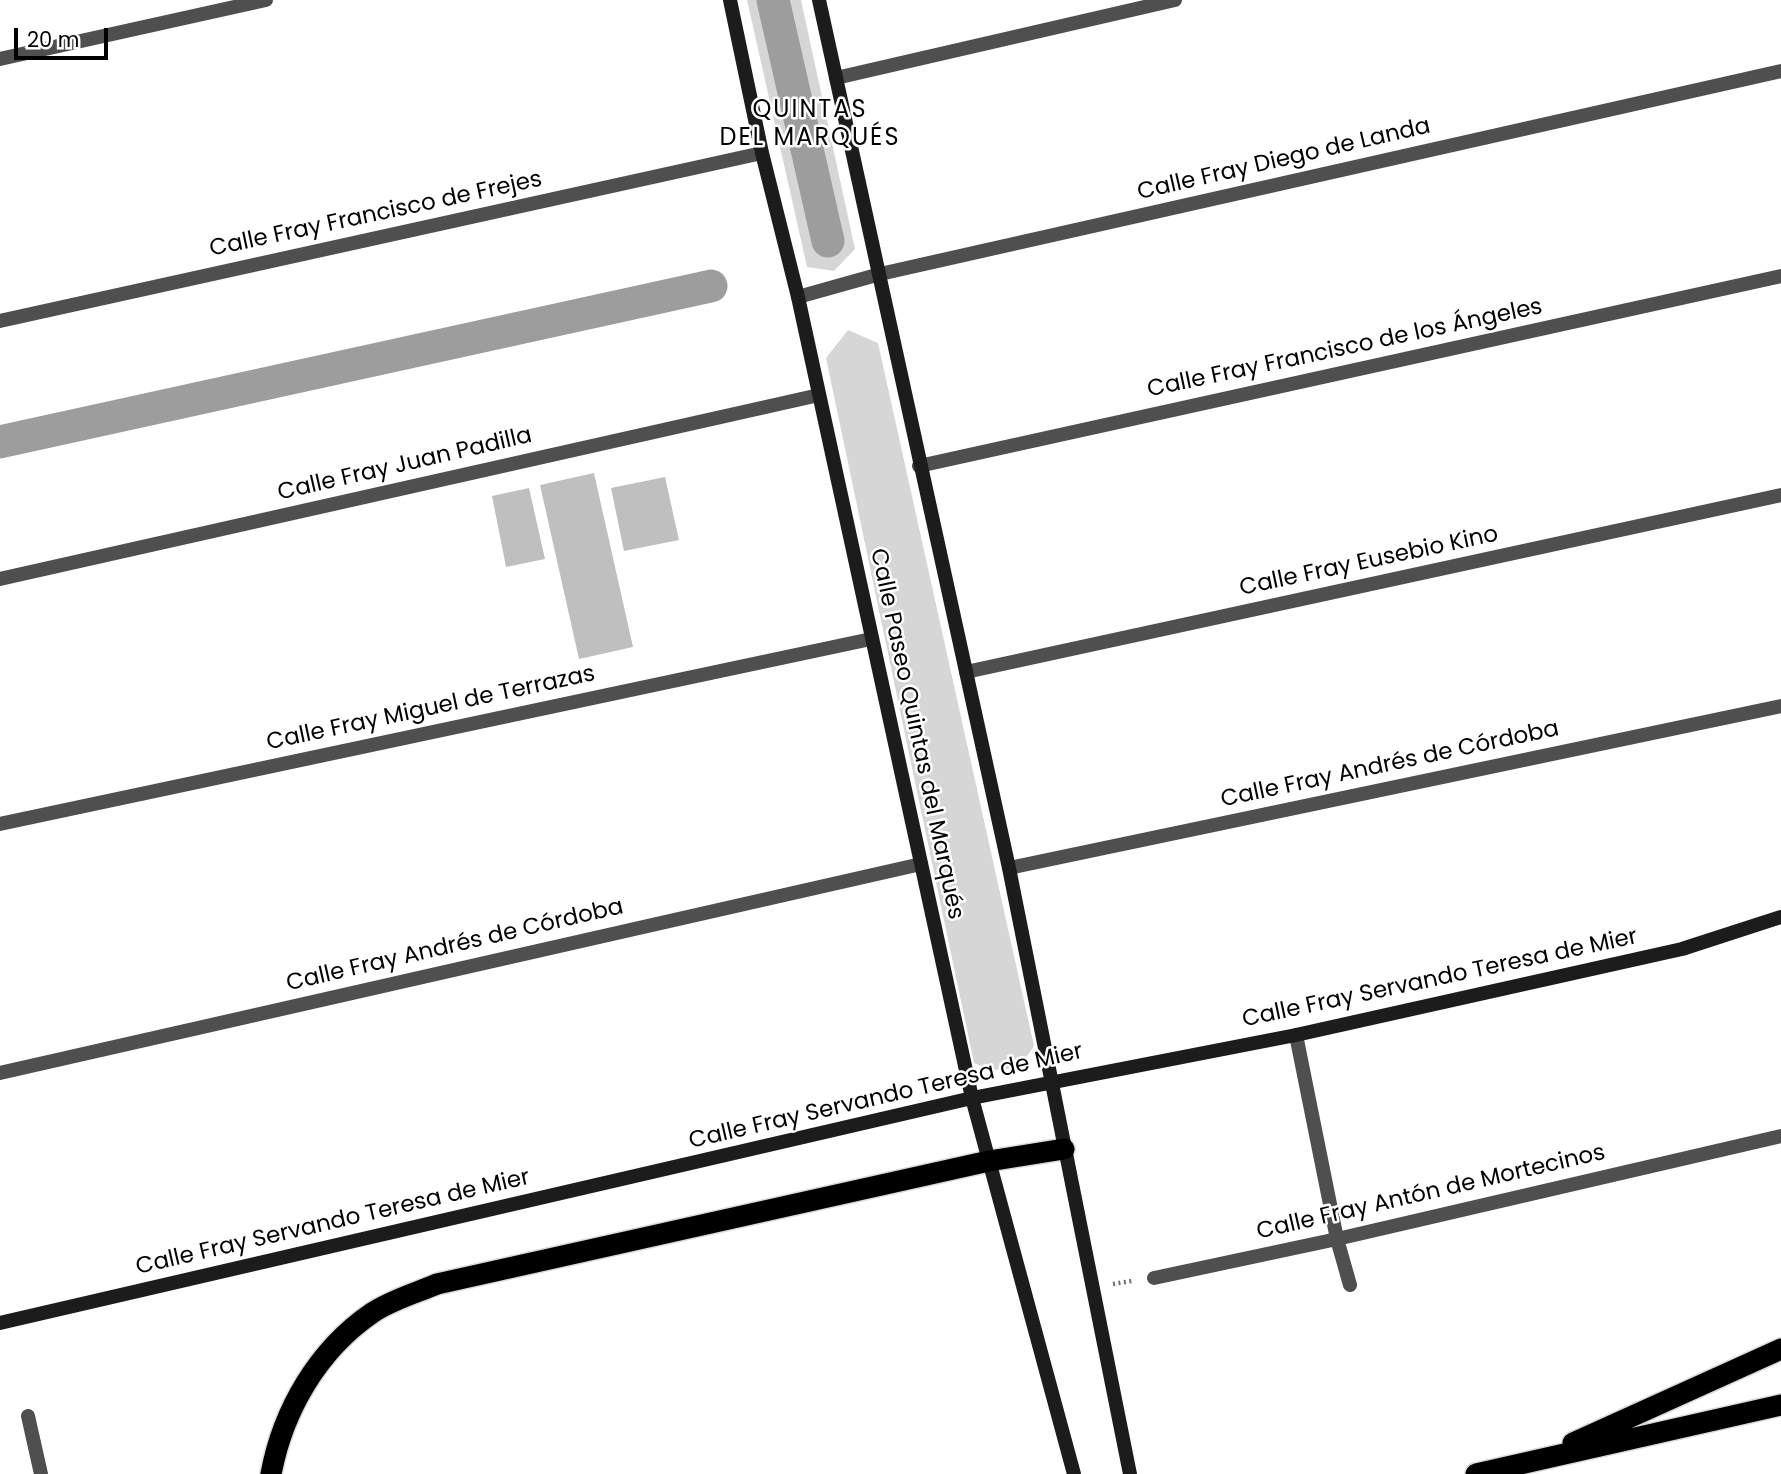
<!DOCTYPE html>
<meta charset="utf-8">
<style>
body{margin:0}
#map{position:relative;width:1781px;height:1474px;overflow:hidden;background:#fff;font-family:Poppins,sans-serif}
canvas{display:block}
.scale{position:absolute;left:14px;top:28px;width:94px;height:32px;box-sizing:border-box;border:4px solid #000;border-top:0;padding-left:9px;font-size:21px;line-height:24px;white-space:nowrap;color:#000;-webkit-text-stroke:5px #fff;paint-order:stroke}
</style>
<div id="map">
<canvas width="1781" height="1474"></canvas>
<div class="scale">20 m</div>
</div>
<script>
const ctx = document.querySelector('canvas').getContext('2d');
ctx.lineJoin = 'round';
function fillPath(path, color) {
  ctx.fillStyle = color;
  ctx.fill(path, 'evenodd');
}
function trace(path, color, width, dash) {
  ctx.strokeStyle = color;
  ctx.lineWidth = width;
  ctx.lineCap = dash ? 'butt' : 'round';
  ctx.setLineDash(dash || []);
  ctx.stroke(path);
}
function label(font, color, halo, rows, align = 'center') {
  ctx.font = font + ' Poppins,sans-serif';
  ctx.lineWidth = 5;
  ctx.setLineDash([]);
  ctx.textBaseline = 'middle';
  ctx.strokeStyle = halo;
  ctx.fillStyle = color;
  for (const [text, x, y, turn = 0] of rows) {
    ctx.save();
    ctx.translate(x, y);
    ctx.rotate((+turn || 0) * Math.PI / 180);
    ctx.textAlign = isNaN(turn) ? turn : align;
    if (halo) ctx.strokeText(text, 0, 0);
    ctx.fillText(text, 0, 0);
    ctx.restore();
  }
}
fillPath(new Path2D(`
 M747,0h54l54,249 -21,22 -27,-4z
 M848,330l30,13 156,703c-15,25 -34,30 -60,17l-148,-705z`), '#d6d6d6');
trace(new Path2D(`
 M773,0l55,241
 M0,442l711,-156`), '#9d9d9d', 33);
fillPath(new Path2D(`
 M594,473l39,174 -54,12 -39,-174z
 M665,477l14,63 -55,11 -13,-63z
 M529,488l16,71 -39,8 -14,-71z`), '#bfbfbf');
const highway = new Path2D(`
 M1573,1443l208,-94
 M271,1474c12,-64 47,-124 101,-161 19,-13 44,-20 65,-29l552,-123 75,-12
 M1476,1474l305,-69`);
trace(highway, '#dbdbdb', 24);
trace(new Path2D(`
 M1113,1284l19,-3`), '#717171', 4.5, [2, 3.5]);
trace(new Path2D(`
 M28,1416l13,58`), '#4f4f4f', 14);
trace(new Path2D(`
 M0,59l266,-59
 M836,78l339,-78
 M798,297l82,-23 901,-203
 M0,321l762,-168
 M919,466l862,-190
 M0,579l819,-184
 M966,672l815,-177
 M0,824l871,-185
 M1009,868l772,-162
 M1296,1035l41,204 13,46
 M0,1073l921,-209
 M1154,1278l183,-39 444,-103`), '#4f4f4f', 14);
trace(new Path2D(`
 M730,0l32,153 36,144 174,801 102,376
 M819,0l190,868 121,606
 M0,1323l972,-225 324,-63 386,-86 99,-32`), '#1c1c1c', 14);
trace(highway, '#000', 21);
label('23px', '#000', '#fff', [
 ["Calle Fray Diego de Landa",1284,160,-13],
 ["Calle Fray Francisco de Frejes",376,215,-12],
 ["Calle Fray Francisco de los Ángeles",1345,349,-12],
 ["Calle Fray Juan Padilla",405,465,-13],
 ["Calle Fray Eusebio Kino",1369,562,-12],
 ["Calle Fray Miguel de Terrazas",431,709,-12],
 ["Calle Paseo Quintas del Marqués",916,734,78],
 ["Calle Fray Andrés de Córdoba",1390,765,-12],
 ["Calle Fray Andrés de Córdoba",455,946,-13],
 ["Calle Fray Servando Teresa de Mier",1440,979,-12],
 ["Calle Fray Servando Teresa de Mier",886,1097,-13],
 ["Calle Fray Antón de Mortecinos",1431,1193,-13],
 ["Calle Fray Servando Teresa de Mier",333,1223,-13]
]);
ctx.letterSpacing = '2px';
label('24px', '#000', '#fff', [
 ["QUINTAS",810,111],
 ["DEL MARQUÉS",810,139]
]);
ctx.letterSpacing = '0px';
</script>
